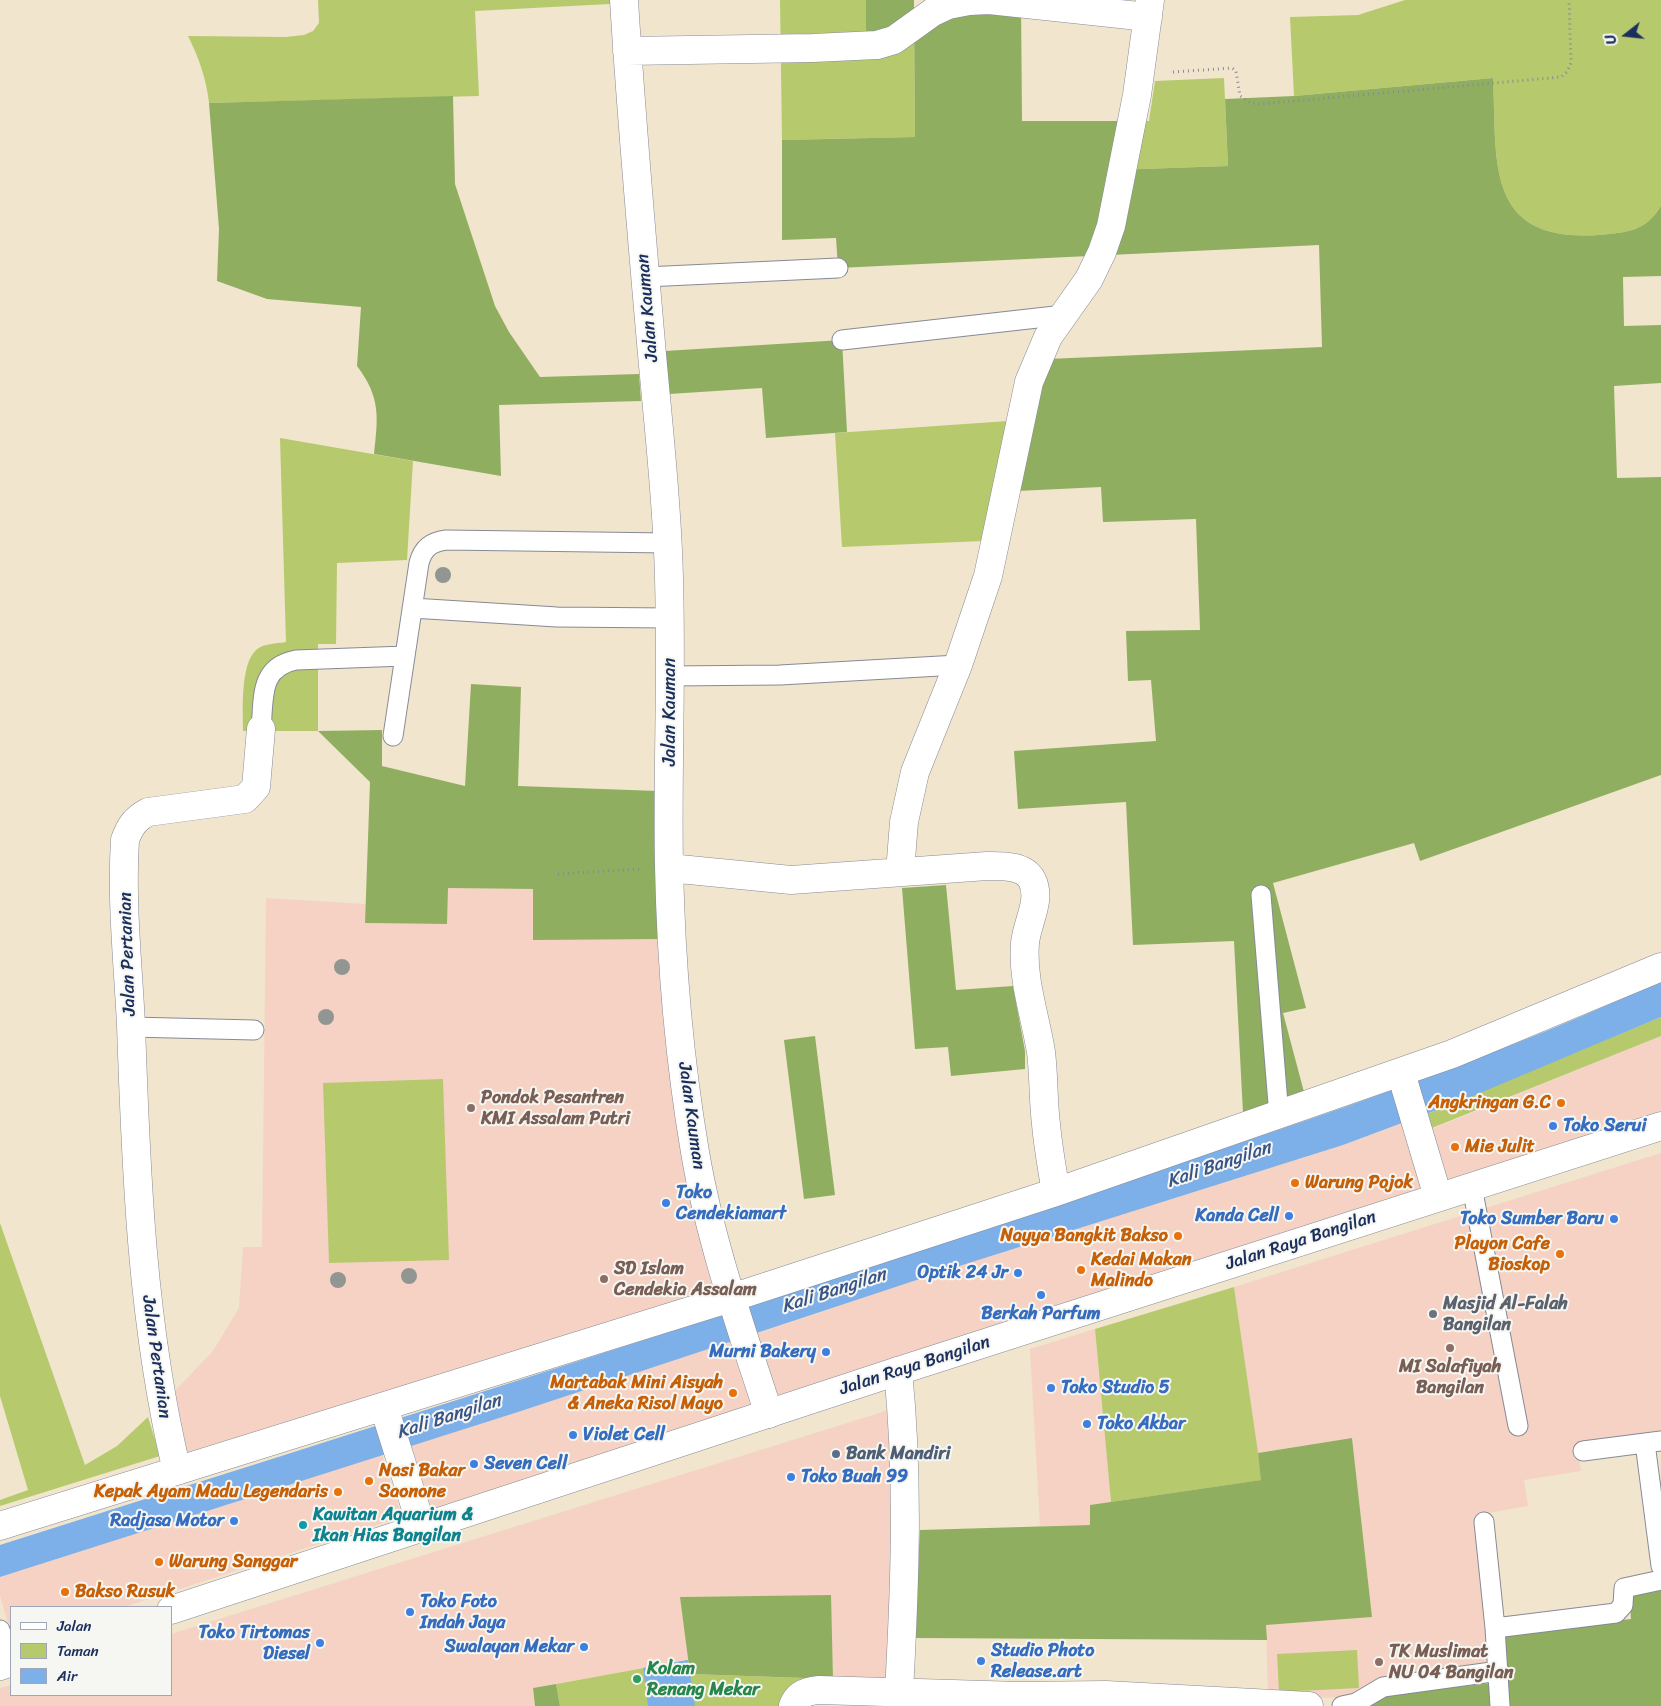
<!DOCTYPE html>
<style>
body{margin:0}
#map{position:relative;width:1661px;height:1706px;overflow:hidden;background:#f1e5cd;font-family:Sriracha,sans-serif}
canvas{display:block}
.legend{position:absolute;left:10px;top:1606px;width:162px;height:90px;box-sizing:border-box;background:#f6f6f2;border:1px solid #9ea6b7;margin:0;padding:6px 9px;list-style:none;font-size:15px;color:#1b2f5e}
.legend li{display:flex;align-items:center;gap:10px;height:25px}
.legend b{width:25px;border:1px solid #9ea6b7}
.north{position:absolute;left:1601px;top:10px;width:50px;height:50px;-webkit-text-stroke:4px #f6f6f2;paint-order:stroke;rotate:254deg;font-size:14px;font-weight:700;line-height:20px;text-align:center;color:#1b2f5e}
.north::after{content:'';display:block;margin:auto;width:18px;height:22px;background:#1b2f5e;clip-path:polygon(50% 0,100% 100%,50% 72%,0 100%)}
</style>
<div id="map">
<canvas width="1661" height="1706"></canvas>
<ul class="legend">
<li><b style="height:6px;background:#fff"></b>Jalan</li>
<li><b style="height:14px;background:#b6ca6d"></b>Taman</li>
<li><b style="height:14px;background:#7dafe9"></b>Air</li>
</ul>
<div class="north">U</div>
</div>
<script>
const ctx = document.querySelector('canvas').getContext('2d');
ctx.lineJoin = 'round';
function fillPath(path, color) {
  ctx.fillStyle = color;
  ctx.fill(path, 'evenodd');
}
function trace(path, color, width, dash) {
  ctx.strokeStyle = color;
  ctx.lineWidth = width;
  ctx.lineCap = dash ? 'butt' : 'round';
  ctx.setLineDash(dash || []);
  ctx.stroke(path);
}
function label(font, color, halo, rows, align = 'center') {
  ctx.font = font + ' Sriracha,sans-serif';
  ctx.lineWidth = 4;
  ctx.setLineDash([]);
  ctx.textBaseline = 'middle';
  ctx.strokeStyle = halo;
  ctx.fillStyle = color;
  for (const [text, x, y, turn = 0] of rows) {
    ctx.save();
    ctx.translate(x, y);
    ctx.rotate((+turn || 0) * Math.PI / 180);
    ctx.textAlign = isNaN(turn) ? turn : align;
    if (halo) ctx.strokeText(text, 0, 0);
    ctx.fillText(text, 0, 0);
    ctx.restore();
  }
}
fillPath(new Path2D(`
 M447,888l86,1 127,50 26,243 28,109 -527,162 -16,-58 42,-44 26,-43 4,-61h19l4,-349 100,6 -1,19 82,1z
 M1661,1036v75l-215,69 -14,-51z
 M1406,1122l18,65 -224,75 -425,137 -20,-65 198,-66 390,-123z
 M1661,1153v279l-85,12 5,27 -57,9 4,26 -51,9 15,168 -136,15 -68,-1 -20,-3 -2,-69 106,-8 -20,-179 -94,15 -24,-166z
 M1095,1329l16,173 -21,3 1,20 -51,1 -10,-177z
 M732,1341l20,66 -323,103 -18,-64z
 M892,1409l3,110 -6,161 -56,-1 -3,-84 -149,2 7,63 -155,28 2,18h-535v-18l11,-3v10h160v-61z
 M382,1454l20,63 -278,90h-113v26l-11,-37v-19z`), '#f5d2c3');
fillPath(new Path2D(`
 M318,0h292v4l-135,7 4,85 -270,7c-3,-25 -10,-45 -21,-67l98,1 18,-2 9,-4 6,-8z
 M780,0h86v34l48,-21 1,124 -133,3z
 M1405,0h256v206c-16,26 -33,26 -62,29 -115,8 -102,-73 -106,-157l-199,18 -4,-79 68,-2z
 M1224,78l4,88 -115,4 8,-49h28l6,-40z
 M1008,421l-25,120 -141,6 -7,-114z
 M280,438l133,23 -6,99 -70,3 -1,81h-18v87h-75c0,-20 -3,-66 13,-81 8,-7 20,-6 30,-8z
 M1661,1017v19l-229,92 -5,-14z
 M443,1079l6,181 -120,3 -6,-180z
 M0,1223l85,242 32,-19 31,-29 12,39 -160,50v-6l28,-10 -28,-94z
 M1234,1287l28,193 -151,22 -16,-173z
 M1357,1650l2,38 -80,4 -2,-38z
 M688,1660l3,14 113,4 -13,8 -9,20h-222l-4,-22z`), '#b6ca6d');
fillPath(new Path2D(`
 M866,0h48v12l107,-12 1,121h99l-8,49 115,-4 -3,-67 69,-3 199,-18c4,84 -9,165 106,157 29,-3 46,-3 62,-29v70l-38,1 1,49 37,-1v58l-47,3 3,92 44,-1v298l-241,86 -6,-18 -141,40 33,125 -23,5 21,79 -61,21 -9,-172 -101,4 -7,-143 -108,7 -4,-58 142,-10 -5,-61 -23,1 -2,-50 74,-1 -4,-111 -93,3 -2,-35 -105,5 29,-132 297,-13 -3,-102 -481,23 -2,-30 -54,2v-100l133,-3 -1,-123 -22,15 -26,6z
 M453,96l2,88 40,122 14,26 31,45 99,-3 2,27 -142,4 2,71 -127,-22c4,-37 7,-56 -17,-88l4,-59 -94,-8 -50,-18 2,-52 -10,-126z
 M842,340l5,92 -81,6 -4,-50 -93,6 -4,-43z
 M471,684l50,3 -3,99 140,5 2,148 -127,1v-51l-85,-1 -1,36 -82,-1 5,-141 -52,-51 64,-1v36l83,20z
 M946,885l10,105 57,-4 12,65v18l-74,7 -3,-29 -33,2 -13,-161z
 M815,1036l20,159 -31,4 -20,-159z
 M1352,1438l20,179 -106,8 1,15 -353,-2 6,-108 170,-5v-20l171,-25 -3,-27z
 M1661,1588v118h-152l-5,-72 127,-15 -2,-27z
 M831,1595l2,84 -143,-5 -10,-77z
 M1492,1683v23h-126l18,-11z
 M556,1684l4,22h-25l-2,-18z`), '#90ae60');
fillPath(new Path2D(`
 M1661,981v36l-200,84 -118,44 -390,123 -432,143 -521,166v-32c345,-109 690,-218 1032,-333 212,-71 426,-137 629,-231z
 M688,1660l7,46h-47l-5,-38z`), '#7dafe9');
const service = new Path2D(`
 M645,277l193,-9
 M842,340l222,-25
 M412,608l145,9 113,1
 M670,676l110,-1 178,-10
 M261,729c3,-31 -2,-62 35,-69l109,-4
 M393,736l26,-173c4,-15 12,-21 27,-23l222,3
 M1261,895l18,221
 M131,1027l123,3
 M1472,1187l46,239
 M1645,1443l16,123
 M1583,1451l78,-10
 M1484,1522l11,106 5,78
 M1495,1628l121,-15 7,-8 1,-17 37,-8
 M0,1630l10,32
 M1342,1706l14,-3 27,-16 116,-16`);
const minor = new Path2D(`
 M624,0c7,115 17,229 27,343 6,69 14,138 17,208 5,105 -1,210 1,315 2,95 10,192 26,286 15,89 46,176 74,262
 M627,51l186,-3 64,-3 17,-5 39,-28 15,-7 21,-4 20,-1 159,17
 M669,868l122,12 196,-14c15,0 37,-1 45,14 10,20 -5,42 -7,63 -3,37 10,72 16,109 3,24 2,48 5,72 2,23 6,45 10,68
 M900,872l4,-50 11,-50 43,-107 30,-89 41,-194 19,-45 41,-58 13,-27 9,-26 26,-131 13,-95
 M1401,1073l37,124
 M898,1371c11,109 7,212 1,321
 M384,1407l38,121
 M177,1471c-35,-145 -41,-297 -46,-446 -3,-61 -10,-124 -6,-185 5,-14 10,-21 23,-28l97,-13 11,-12 5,-58
 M0,1526l731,-228 325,-106 396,-138 209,-87
 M793,1706c4,-12 14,-15 26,-16l200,6 87,-1 203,11`);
const secondary = new Path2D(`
 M171,1610l727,-239 763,-245
 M0,1666l11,-4`);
trace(service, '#868a96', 21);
trace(minor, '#868a96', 29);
trace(secondary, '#868a96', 29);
trace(new Path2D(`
 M1173,72l59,-4 4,3 4,25 11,7 9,1 301,-27 6,-5 4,-9 -2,-63
 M558,874l81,-5`), '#868a96', 3, [1, 4]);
trace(service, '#fff', 19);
trace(minor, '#fff', 28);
trace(secondary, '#fff', 28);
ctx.fillStyle = '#919692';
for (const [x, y] of [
 [443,575],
 [342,967],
 [326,1017],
 [409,1276],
 [338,1280]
]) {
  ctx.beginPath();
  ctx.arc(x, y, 8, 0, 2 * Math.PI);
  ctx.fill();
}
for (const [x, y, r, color] of [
 [1561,1103,5,"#e8710a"],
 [471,1108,5,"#8d6e63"],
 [1553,1126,5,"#3f7fe0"],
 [1455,1147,5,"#e8710a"],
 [1295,1183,5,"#e8710a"],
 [666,1203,5,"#3f7fe0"],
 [1289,1216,5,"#3f7fe0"],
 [1614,1219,5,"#3f7fe0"],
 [1178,1236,5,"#e8710a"],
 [1560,1254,5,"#e8710a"],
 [1081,1270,5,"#e8710a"],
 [1018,1273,5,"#3f7fe0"],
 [604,1279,5,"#8d6e63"],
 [1041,1295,5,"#3f7fe0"],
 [1433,1314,5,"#6b7280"],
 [1450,1348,5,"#8d6e63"],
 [826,1352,5,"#3f7fe0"],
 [1051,1388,5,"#3f7fe0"],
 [733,1393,5,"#e8710a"],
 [1087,1424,5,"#3f7fe0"],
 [573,1435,5,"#3f7fe0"],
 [836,1454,5,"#5c6f8a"],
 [474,1464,5,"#3f7fe0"],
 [791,1477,5,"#3f7fe0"],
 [369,1481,5,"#e8710a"],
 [338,1492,5,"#e8710a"],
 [234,1521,5,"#3f7fe0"],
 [303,1525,5,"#0f9aa8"],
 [159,1562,5,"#e8710a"],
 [65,1592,5,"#e8710a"],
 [410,1612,5,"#3f7fe0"],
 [320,1643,5,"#3f7fe0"],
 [584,1647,5,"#3f7fe0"],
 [981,1661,5,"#3f7fe0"],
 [1379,1662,5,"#8d6e63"],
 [637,1679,5,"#2e9e5b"]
]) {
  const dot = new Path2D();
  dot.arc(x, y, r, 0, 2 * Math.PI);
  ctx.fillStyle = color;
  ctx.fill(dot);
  trace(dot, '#f6f6f2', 2);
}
label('18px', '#1b2f5e', '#f6f6f2', [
 ["Jalan Kauman",648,308,-95],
 ["Jalan Kauman",670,712,-90],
 ["Jalan Pertanian",128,954,-92],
 ["Jalan Kauman",691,1116,82],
 ["Jalan Raya Bangilan",1301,1241,-18],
 ["Jalan Pertanian",156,1357,82],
 ["Jalan Raya Bangilan",915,1366,-18]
]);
label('bold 18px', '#785e54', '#f6f6f2', [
 ["Pondok Pesantren",481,1098],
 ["KMI Assalam Putri",481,1119],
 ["SD Islam",614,1269],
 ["Cendekia Assalam",614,1290],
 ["MI Salafiyah",1450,1367,"center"],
 ["Bangilan",1450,1388,"center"],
 ["TK Muslimat",1389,1652],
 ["NU 04 Bangilan",1389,1673]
], 'left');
label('bold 18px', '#c56008', '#f6f6f2', [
 ["Angkringan G.C",1551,1103,"right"],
 ["Mie Julit",1465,1147],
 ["Warung Pojok",1305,1183],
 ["Nayya Bangkit Bakso",1168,1236,"right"],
 ["Playon Cafe",1550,1244,"right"],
 ["Bioskop",1550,1265,"right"],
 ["Kedai Makan",1091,1260],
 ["Malindo",1091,1281],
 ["Martabak Mini Aisyah",723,1383,"right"],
 ["& Aneka Risol Mayo",723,1404,"right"],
 ["Nasi Bakar",379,1471],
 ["Saonone",379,1492],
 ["Kepak Ayam Madu Legendaris",328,1492,"right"],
 ["Warung Sanggar",169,1562],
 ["Bakso Rusuk",75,1592]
], 'left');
label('bold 18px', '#366cbe', '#f6f6f2', [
 ["Toko Serui",1563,1126],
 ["Toko",676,1193],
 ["Cendekiamart",676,1214],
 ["Kanda Cell",1279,1216,"right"],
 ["Toko Sumber Baru",1604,1219,"right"],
 ["Optik 24 Jr",1008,1273,"right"],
 ["Berkah Parfum",1041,1314,"center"],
 ["Murni Bakery",816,1352,"right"],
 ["Toko Studio 5",1061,1388],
 ["Toko Akbar",1097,1424],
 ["Violet Cell",583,1435],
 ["Seven Cell",484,1464],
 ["Toko Buah 99",801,1477],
 ["Radjasa Motor",224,1521,"right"],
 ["Toko Foto",420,1602],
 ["Indah Jaya",420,1623],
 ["Toko Tirtomas",310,1633,"right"],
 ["Diesel",310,1654,"right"],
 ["Swalayan Mekar",574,1647,"right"],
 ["Studio Photo",991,1651],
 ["Release.art",991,1672]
], 'left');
label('bold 18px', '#5b616d', '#f6f6f2', [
 ["Masjid Al-Falah",1443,1304],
 ["Bangilan",1443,1325]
], 'left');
label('bold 18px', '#4e5e75', '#f6f6f2', [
 ["Bank Mandiri",846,1454]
], 'left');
label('bold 18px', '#0d838f', '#f6f6f2', [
 ["Kawitan Aquarium &",313,1515],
 ["Ikan Hias Bangilan",313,1536]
], 'left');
label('bold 18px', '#27864d', '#f6f6f2', [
 ["Kolam",647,1669],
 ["Renang Mekar",647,1690]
], 'left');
label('italic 19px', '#385588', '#f6f6f2', [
 ["Kali Bangilan",1219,1165,-19],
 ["Kali Bangilan",834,1291,-18],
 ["Kali Bangilan",449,1417,-18]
]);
</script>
